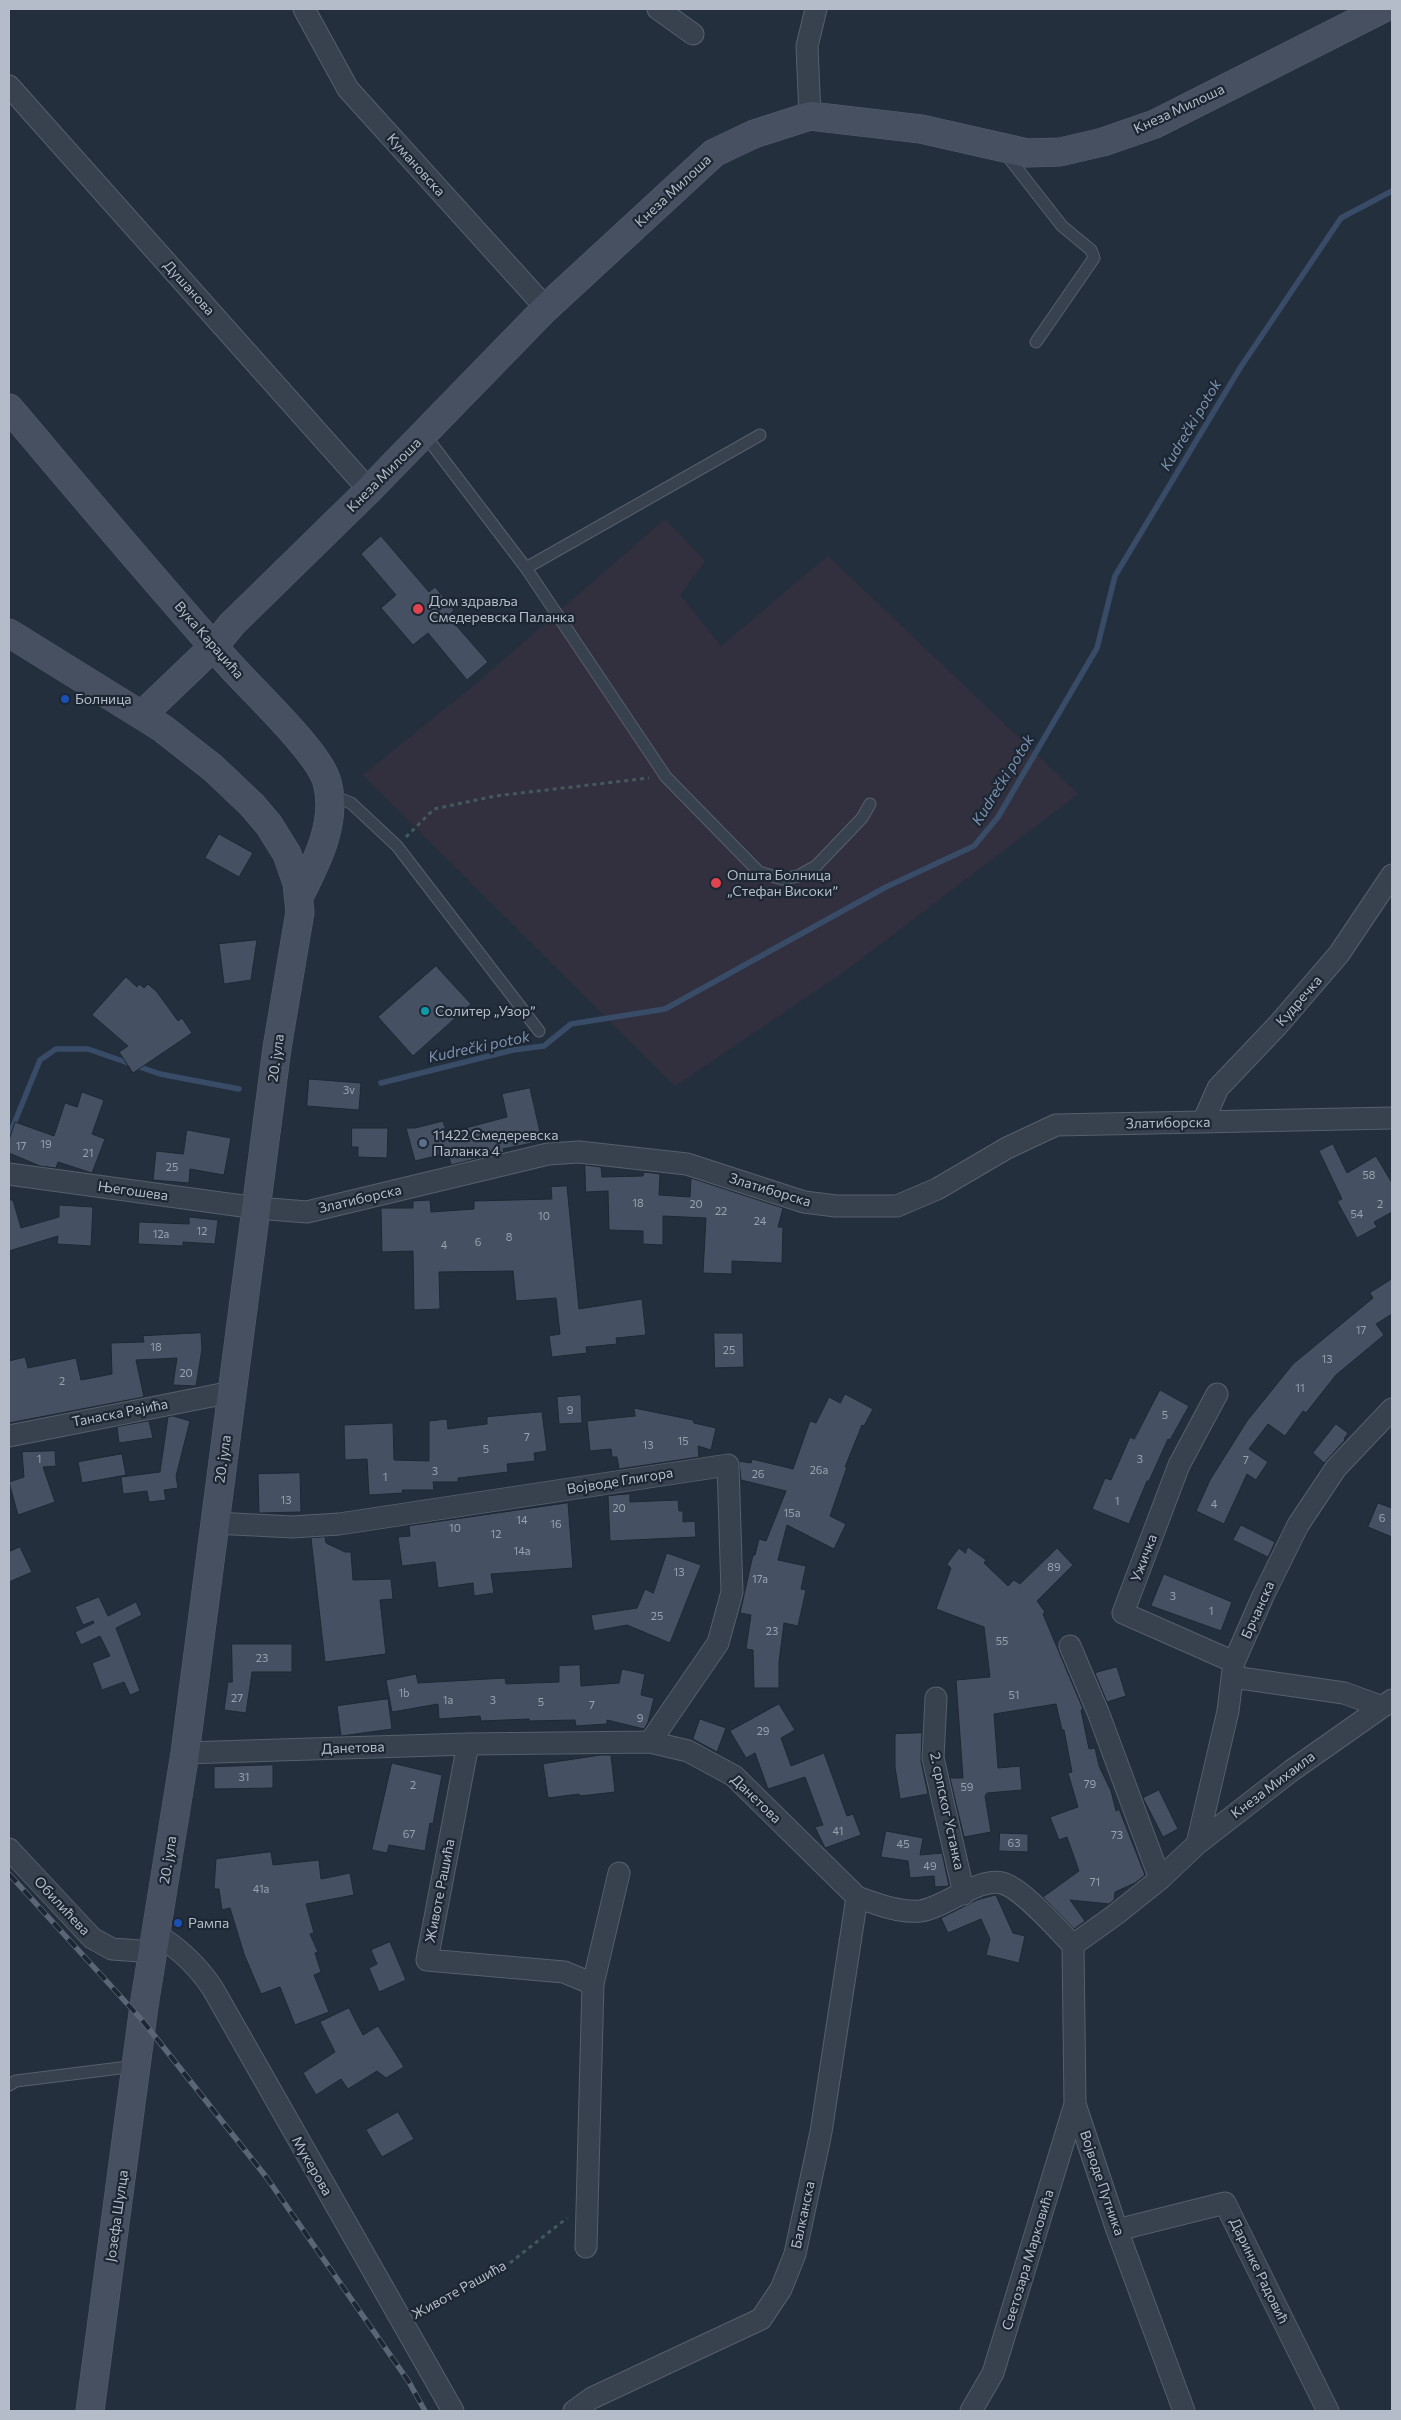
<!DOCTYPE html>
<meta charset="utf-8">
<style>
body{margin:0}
#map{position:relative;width:1401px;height:2420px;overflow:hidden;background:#242f3e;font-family:Commissioner,sans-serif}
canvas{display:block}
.frame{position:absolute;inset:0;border:10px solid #b4bcc9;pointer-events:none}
</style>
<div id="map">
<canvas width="1401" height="2420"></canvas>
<div class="frame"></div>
</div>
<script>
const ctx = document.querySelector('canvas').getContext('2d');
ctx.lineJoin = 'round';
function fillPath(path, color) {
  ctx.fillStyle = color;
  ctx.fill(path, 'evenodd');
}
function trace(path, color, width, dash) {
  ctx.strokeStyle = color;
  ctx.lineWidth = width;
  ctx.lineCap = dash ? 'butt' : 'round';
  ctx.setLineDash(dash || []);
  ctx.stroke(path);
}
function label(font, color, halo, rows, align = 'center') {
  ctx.font = font + ' Commissioner,sans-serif';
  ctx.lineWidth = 4.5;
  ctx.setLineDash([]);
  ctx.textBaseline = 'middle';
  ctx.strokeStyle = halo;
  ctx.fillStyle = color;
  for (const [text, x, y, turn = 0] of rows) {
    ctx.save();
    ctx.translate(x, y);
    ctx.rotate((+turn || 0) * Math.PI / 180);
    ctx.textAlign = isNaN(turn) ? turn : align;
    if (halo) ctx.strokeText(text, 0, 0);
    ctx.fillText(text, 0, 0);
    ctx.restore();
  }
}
fillPath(new Path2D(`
 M665,519l40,42 -25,34 41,51 107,-90 250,238 -233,177 -170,115 -312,-311 115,-93z`), '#32303f');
trace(new Path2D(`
 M381,1083l132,-33 31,-4 27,-22 94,-15 221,-122 88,-41 24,-29 99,-169 18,-72 125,-208 101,-150 51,-27
 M9,1136l31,-76 16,-11h32l72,25 79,15`), '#394c67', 5.5);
const building = new Path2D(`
 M381,536l48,56 6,-5 19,23 -6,6 40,46 -21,18 -39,-47 -15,12 -32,-37 15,-13 -35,-41z
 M219,834l34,19 -14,24 -34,-19z
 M257,940l-6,40 -27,4 -5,-40z
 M436,966l35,38 -58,52 -35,-39z
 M126,977l11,10 2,-3 5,4 4,-4 9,8 21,29 4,-3 10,15 -59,40 -14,-21 9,-6 -36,-31z
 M309,1079l52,4 -2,27 -52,-4z
 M530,1088l12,53 -39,8 1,3 -53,13 -3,-12 -33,8 -9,-33h9l28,-7 4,12 60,-16 -5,-23z
 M82,1092l22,8 -12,34 13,5 -13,34 -34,-11 -2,6 -16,-2 -31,-13v-13l6,-18 39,14 11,-33 12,4z
 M352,1128h36l-1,30 -29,-1v-10h-6z
 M187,1130l44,8 -7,37 -34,-6 -1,14 -36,-3 3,-29 27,3z
 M1333,1144l14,29 29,-17 16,27v29l-18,10 3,5 -20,11 -20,-37 5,-2 -23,-48z
 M585,1165l16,2 1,10 41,-1 1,-4 16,2 -1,21 31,2 1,-19 92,30 -5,19h5l-1,36 -50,-2v13l-29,-1 3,-55 -43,-2v29l-20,-1v-13l-34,-1 -1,-39 -22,1z
 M567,1186l12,123 63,-10 4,36 -30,3 1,6 -31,3 1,6 -35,4 -3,-21 11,-2 -4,-36 -40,3 -3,-30 -74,1 1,37 -26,1 -1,-59 -31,1 -1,-44h32v-7l17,-1 1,12 43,-3v-8l78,-2 -1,-12z
 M9,1200h4l8,28 38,-11v-12l34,2 -2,39 -34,-2 1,-8 -49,15z
 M189,1217l29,3 -3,24 -32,-2v4l-45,-2 1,-22 50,2z
 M1392,1279v35l-16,10 8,11 -48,40 -30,38 -3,-2 -18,25 -17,-12 -19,25 19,13 -12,18 -9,-6 -23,50 -28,-13 14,-31 37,-59 46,-57 80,-66 -3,-5z
 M201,1333l1,16 -6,37 -23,-1 4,-27 -41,2 8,37 -135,26v-62l16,-4 3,11 48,-10 5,22 31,-6 -1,-31 33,-1 -1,-6z
 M714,1333h29l1,34 -29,1z
 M1160,1390l29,16 -19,34 -2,-1 -19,42h-2l-18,43 -37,-15 13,-31 6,2 19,-43 4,2z
 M845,1394l28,15 -9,17 -2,-1 -17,42h2l-17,49 16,8 -12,25 -47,-24 -9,35 28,6 -5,23 5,1 -8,36 -14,-3 -5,39v26h-25l-1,-38 -7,-1 5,-34 -11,-2 13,-58h2l4,-16 7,2 20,-50 -45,-11 -2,-19 12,2 1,-4 41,10 17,-48 6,2 13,-26 11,6z
 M581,1395l1,28 -23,1 -2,-27z
 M634,1408l59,12 1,3 22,5 -5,22 -13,-4 1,11 -80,12 -2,-12h-5l-1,-8 -21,2 -3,-30 48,-5z
 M542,1412l5,39 -13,2 1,8 -28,3 1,8 -50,6v4h-25l1,8h-32l1,3 -34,2 -2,-36 -22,1 -1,-35 49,-2 1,37 35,1v-40l18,-2 1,10 39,-5v-7z
 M173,1416l17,5 -14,55 2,12 -14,2 2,10 -17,2 -2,-11 -24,3 -2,-17 39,-5 8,-55z
 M149,1421l4,17 -34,5 -2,-16z
 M1336,1424l12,9 -4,6 1,1 -21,23 -11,-10z
 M55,1451l1,15 -13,1 12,35 -37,13 -9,-33 15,-5 -2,-25z
 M122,1454l4,21 -44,8 -4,-21z
 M300,1473l1,39 -42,1 -1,-39z
 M630,1494v8l48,-2 1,11h4v11l12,-1 1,16 -86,4 -2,-45z
 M568,1503l5,65 -82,6 3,19 -20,3 -1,-13 -35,5 -3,-26 -33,4 -4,-29 12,-1 -1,-10z
 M1378,1503l14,5v29l-24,-10z
 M1241,1525l34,17 -7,15 -35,-17z
 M325,1537l1,6 19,9h6l2,28 38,-1 2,20 -13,1 6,54 -61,8 -14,-124z
 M20,1547l12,25 -23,10v-30z
 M968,1547l18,13 -2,3 24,23 6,-6 6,4 37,-36 16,17 -36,36 8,11 -2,2 40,95 -2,1 8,39 6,-1 4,18 12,25 5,20 3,-2 26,66 -10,8 -20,9 -1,8 -5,4 -39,-4 15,21 -11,8 -31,-32 36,-26 -12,-34 -8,3 -9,-23 28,-10 -10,-34 4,-1 -8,-42h-2l-6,-26 -62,10 4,54 22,-2 2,24 -35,3 -2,3 6,36 -27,5 -14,-59h13l-7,-98 34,-3 -6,-50 -48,-18 15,-41 -4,-4 12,-16 6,5z
 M667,1553l34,12 -31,78 -43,-18 -33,6 -3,-16 46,-7 8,-19 8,4z
 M1164,1574l68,28 -11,29 -70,-25z
 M99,1597l9,19 28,-14 6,13 -26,13 24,63 -10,4 -6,-13 -22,8 -10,-27 18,-7 -10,-20 -19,9 -6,-13 19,-9 -1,-2 -10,4 -8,-18z
 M232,1644h60v28h-40l-6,41 -22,-3 4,-28h4z
 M580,1665l1,21 38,-3 3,-14 23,5 -4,21 13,3 -6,24 -4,7 -37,-9v4l-31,2 -1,-6 -46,1v-2l-48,2 -1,-5 -41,3 -1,-15 -46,8 -6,-32 30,-6 2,9 87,-5 1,6 53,-2v-16z
 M1117,1667l9,29 -19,6 -12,-29z
 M388,1699l4,30 -51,7 -4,-30z
 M779,1704l16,26 -14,8 10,28 33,-13 23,63 6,-2 8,21 -36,13 -10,-21 8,-2 -18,-48 -37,12 -13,-36 -9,5 -16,-27z
 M700,1719l26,9 -9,24 -24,-13z
 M922,1733l-1,28 7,33 -28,5 -5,-32v-33z
 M601,1755h10l4,37 -35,4 -1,-2 -31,4 -5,-34z
 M392,1763l50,12 -9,49 -3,-1 -5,28 -36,-6 -2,8 -15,-3z
 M273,1765v23l-59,1v-22z
 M1159,1790l19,39 -15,8 -20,-39z
 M886,1831l37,7 -3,17 22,-2 7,33 -14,1 -1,-11 -24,2 -2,-17 -27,-4z
 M1000,1833l28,1v18l-29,-1z
 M271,1852l2,13 46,-5 2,19 29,-6 4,22 -48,9 8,29 -4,1 8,18 -3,1 6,19 -7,3 15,37 -34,13 -15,-38 -19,7 -17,-40 -14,-46 -8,2 -3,-21h-5l2,-30z
 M996,1895l17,38 12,3 -6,27 -33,-8 4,-16 -9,-20 -33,14 -7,-15 36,-18z
 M390,1942l16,38 -27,12 -10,-24 8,-4 -6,-14z
 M349,2008l14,27 15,-9 26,41 -18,11 -9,-7 -29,18 -7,-10 -25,16 -13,-22 32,-21 -15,-30z
 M398,2112l16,27 -32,18 -16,-27z`);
fillPath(building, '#455162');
trace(building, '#1f2835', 1);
const lane = new Path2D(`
 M1005,153l57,73 29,24 3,8 -58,84
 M424,434l102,134 140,209 93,95 23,7 16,-3 18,-10 46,-48 8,-14
 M526,568l234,-133
 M330,795l21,8 46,43 142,185
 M9,2085l7,-4 120,-15`);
const street = new Path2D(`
 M304,9l44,80 198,219
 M658,9l35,25
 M9,86l360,404
 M810,116l-3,-70 9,-37
 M1203,1122l15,-34 59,-62 62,-72 53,-79
 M9,1174l248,34 50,4 241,-58 31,-2 108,12 117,38 32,4h61l40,-17 70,-41 49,-23 336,-7
 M1217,1394l-38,71 -56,148 111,49
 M9,1436l223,-44
 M215,1523l77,4 47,-3 389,-59 4,127 -14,51 -68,99
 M1070,1646l28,66 62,167
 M1233,1677l111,16 36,13
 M936,1698l-3,60 31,136
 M468,1744l-41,216 137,12 29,12
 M185,1753l283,-9 182,-2 38,9 46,25 123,121c20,7 42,16 63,14 25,-3 58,-34 82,-28 20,5 55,46 71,62
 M1197,1844l31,-133 6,-49 29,-66 35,-71 38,-57 56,-59
 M9,1849l83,89 20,11 42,3
 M156,1934c24,15 42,32 57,55l240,422
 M1073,1945l2,159 42,126 67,181
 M1073,1945l42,-30 45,-36 37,-35 94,-73 101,-71
 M1117,2230l108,-27 103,208
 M586,2247l7,-263 26,-111
 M574,2411l18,-13 169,-79 20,-30 14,-35 26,-122 36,-235
 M971,2411l22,-38 82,-269`);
const secondary = new Path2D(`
 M9,408c73,86 145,172 220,256 23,26 90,88 98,118 11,40 -11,81 -28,115
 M9,633l153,95 51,40 39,37 17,20 18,29 10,29 3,29 -23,136 -92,705 -41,253 -54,405
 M142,715l72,-69 18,-22 137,-134 177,-182 168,-155 40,-19 56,-18 111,13 106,24 33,-1 43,-10 52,-18 227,-115`);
trace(lane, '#565f6c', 13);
trace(street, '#565f6c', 23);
trace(secondary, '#565f6c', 29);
trace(new Path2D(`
 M406,837l28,-28 61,-13 154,-18
 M419,2313l82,-43 66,-52`), '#44595c', 3, [4, 4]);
trace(lane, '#38414e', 11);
trace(street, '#38414e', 21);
trace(secondary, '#465061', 28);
const rail = new Path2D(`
 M9,1874l133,146 125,158 142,204 16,29`);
trace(rail, '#5a6575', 5.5);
trace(rail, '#1d2633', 4, [11]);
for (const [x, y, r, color] of [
 [418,609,6,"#e0444e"],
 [65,699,5,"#1a4fb4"],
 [716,883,6,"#e0444e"],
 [425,1011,5,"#0f9aa8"],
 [423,1143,5,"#5c6f8a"],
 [178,1923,5,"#1a4fb4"]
]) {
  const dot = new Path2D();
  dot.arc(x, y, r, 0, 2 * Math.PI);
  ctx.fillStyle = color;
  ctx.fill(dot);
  trace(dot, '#1d2633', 2);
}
label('11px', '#98a1af', null, [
 ["3v",349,1090],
 ["19",46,1144],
 ["17",21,1146],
 ["21",88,1153],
 ["25",172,1167],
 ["58",1369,1175],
 ["18",638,1203],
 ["20",696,1204],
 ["2",1380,1204],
 ["22",721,1211],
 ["54",1357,1214],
 ["10",544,1216],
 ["24",760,1221],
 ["12",202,1231],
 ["12a",161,1234],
 ["8",509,1237],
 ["6",478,1242],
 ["4",444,1245],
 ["17",1361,1330],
 ["18",156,1347],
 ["25",729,1350],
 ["13",1327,1359],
 ["20",186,1373],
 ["2",62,1381],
 ["11",1300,1388],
 ["9",570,1410],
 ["5",1165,1415],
 ["7",527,1437],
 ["15",683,1441],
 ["13",648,1445],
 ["5",486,1449],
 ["1",39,1459],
 ["3",1140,1459],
 ["7",1246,1460],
 ["26a",819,1470],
 ["3",435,1471],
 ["26",758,1474],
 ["1",385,1477],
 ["13",286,1500],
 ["1",1117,1501],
 ["4",1214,1504],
 ["20",619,1508],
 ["15a",792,1513],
 ["6",1382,1518],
 ["14",522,1520],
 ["16",556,1524],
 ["10",455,1528],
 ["12",496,1534],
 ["14a",522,1551],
 ["89",1054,1567],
 ["13",679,1572],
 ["17a",760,1579],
 ["3",1173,1596],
 ["1",1211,1611],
 ["25",657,1616],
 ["23",772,1631],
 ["55",1002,1641],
 ["23",262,1658],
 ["1b",404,1693],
 ["51",1014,1695],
 ["27",237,1698],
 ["1a",448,1700],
 ["3",493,1700],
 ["5",541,1702],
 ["7",592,1705],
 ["9",640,1718],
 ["29",763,1731],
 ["31",244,1777],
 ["79",1090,1784],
 ["2",413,1785],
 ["59",967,1787],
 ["41",838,1831],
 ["67",409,1834],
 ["73",1117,1835],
 ["63",1014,1843],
 ["45",903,1844],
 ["49",930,1866],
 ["71",1095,1882],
 ["41a",261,1889]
]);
label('14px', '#b4bcc9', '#1d2633', [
 ["Кнеза Милоша",1179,109,-25],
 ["Кумановска",416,165,48],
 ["Кнеза Милоша",673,191,-43],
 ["Душанова",189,288,48],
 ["Кнеза Милоша",384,475,-45],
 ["Вука Караџића",209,640,49],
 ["Кудречка",1299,1001,-49],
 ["20. јула",276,1058,-82],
 ["Златиборска",1168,1123,-1],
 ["Златиборска",770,1190,17],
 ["Његошева",133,1191,8],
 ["Златиборска",360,1199,-13],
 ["Танаска Рајића",120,1413,-11],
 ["20. јула",223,1459,-82],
 ["Војводе Глигора",620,1481,-9],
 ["Ужичка",1144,1558,-69],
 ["Брчанска",1258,1610,-66],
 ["Данетова",353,1748,-2],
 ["Кнеза Михаила",1273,1785,-37],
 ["Данетова",756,1799,44],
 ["2. српског Устанка",947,1811,78],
 ["20. јула",168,1860,-81],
 ["Животе Рашића",440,1891,-79],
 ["Обилићева",62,1906,47],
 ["Мукерова",312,2166,60],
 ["Војводе Путника",1102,2183,71],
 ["Балканска",803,2215,-78],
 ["Јозефа Шулца",117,2216,-82],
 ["Светозара Марковића",1028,2260,-73],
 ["Даринке Радовић",1259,2271,64],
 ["Животе Рашића",459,2290,-29]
]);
label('14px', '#b4bcc9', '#1d2633', [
 ["Дом здравља",429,601],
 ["Смедеревска Паланка",429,617],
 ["Болница",75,699],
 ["Општа Болница",727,875],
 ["„Стефан Високи”",727,891],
 ["Солитер „Узор”",435,1011],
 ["11422 Смедеревска",433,1135],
 ["Паланка 4",433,1151],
 ["Рампа",188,1923]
], 'left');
label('italic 15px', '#7c92b1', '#1d2633', [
 ["Kudrečki potok",1191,425,-59],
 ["Kudrečki potok",1003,780,-58],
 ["Kudrečki potok",479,1047,-12]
]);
</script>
